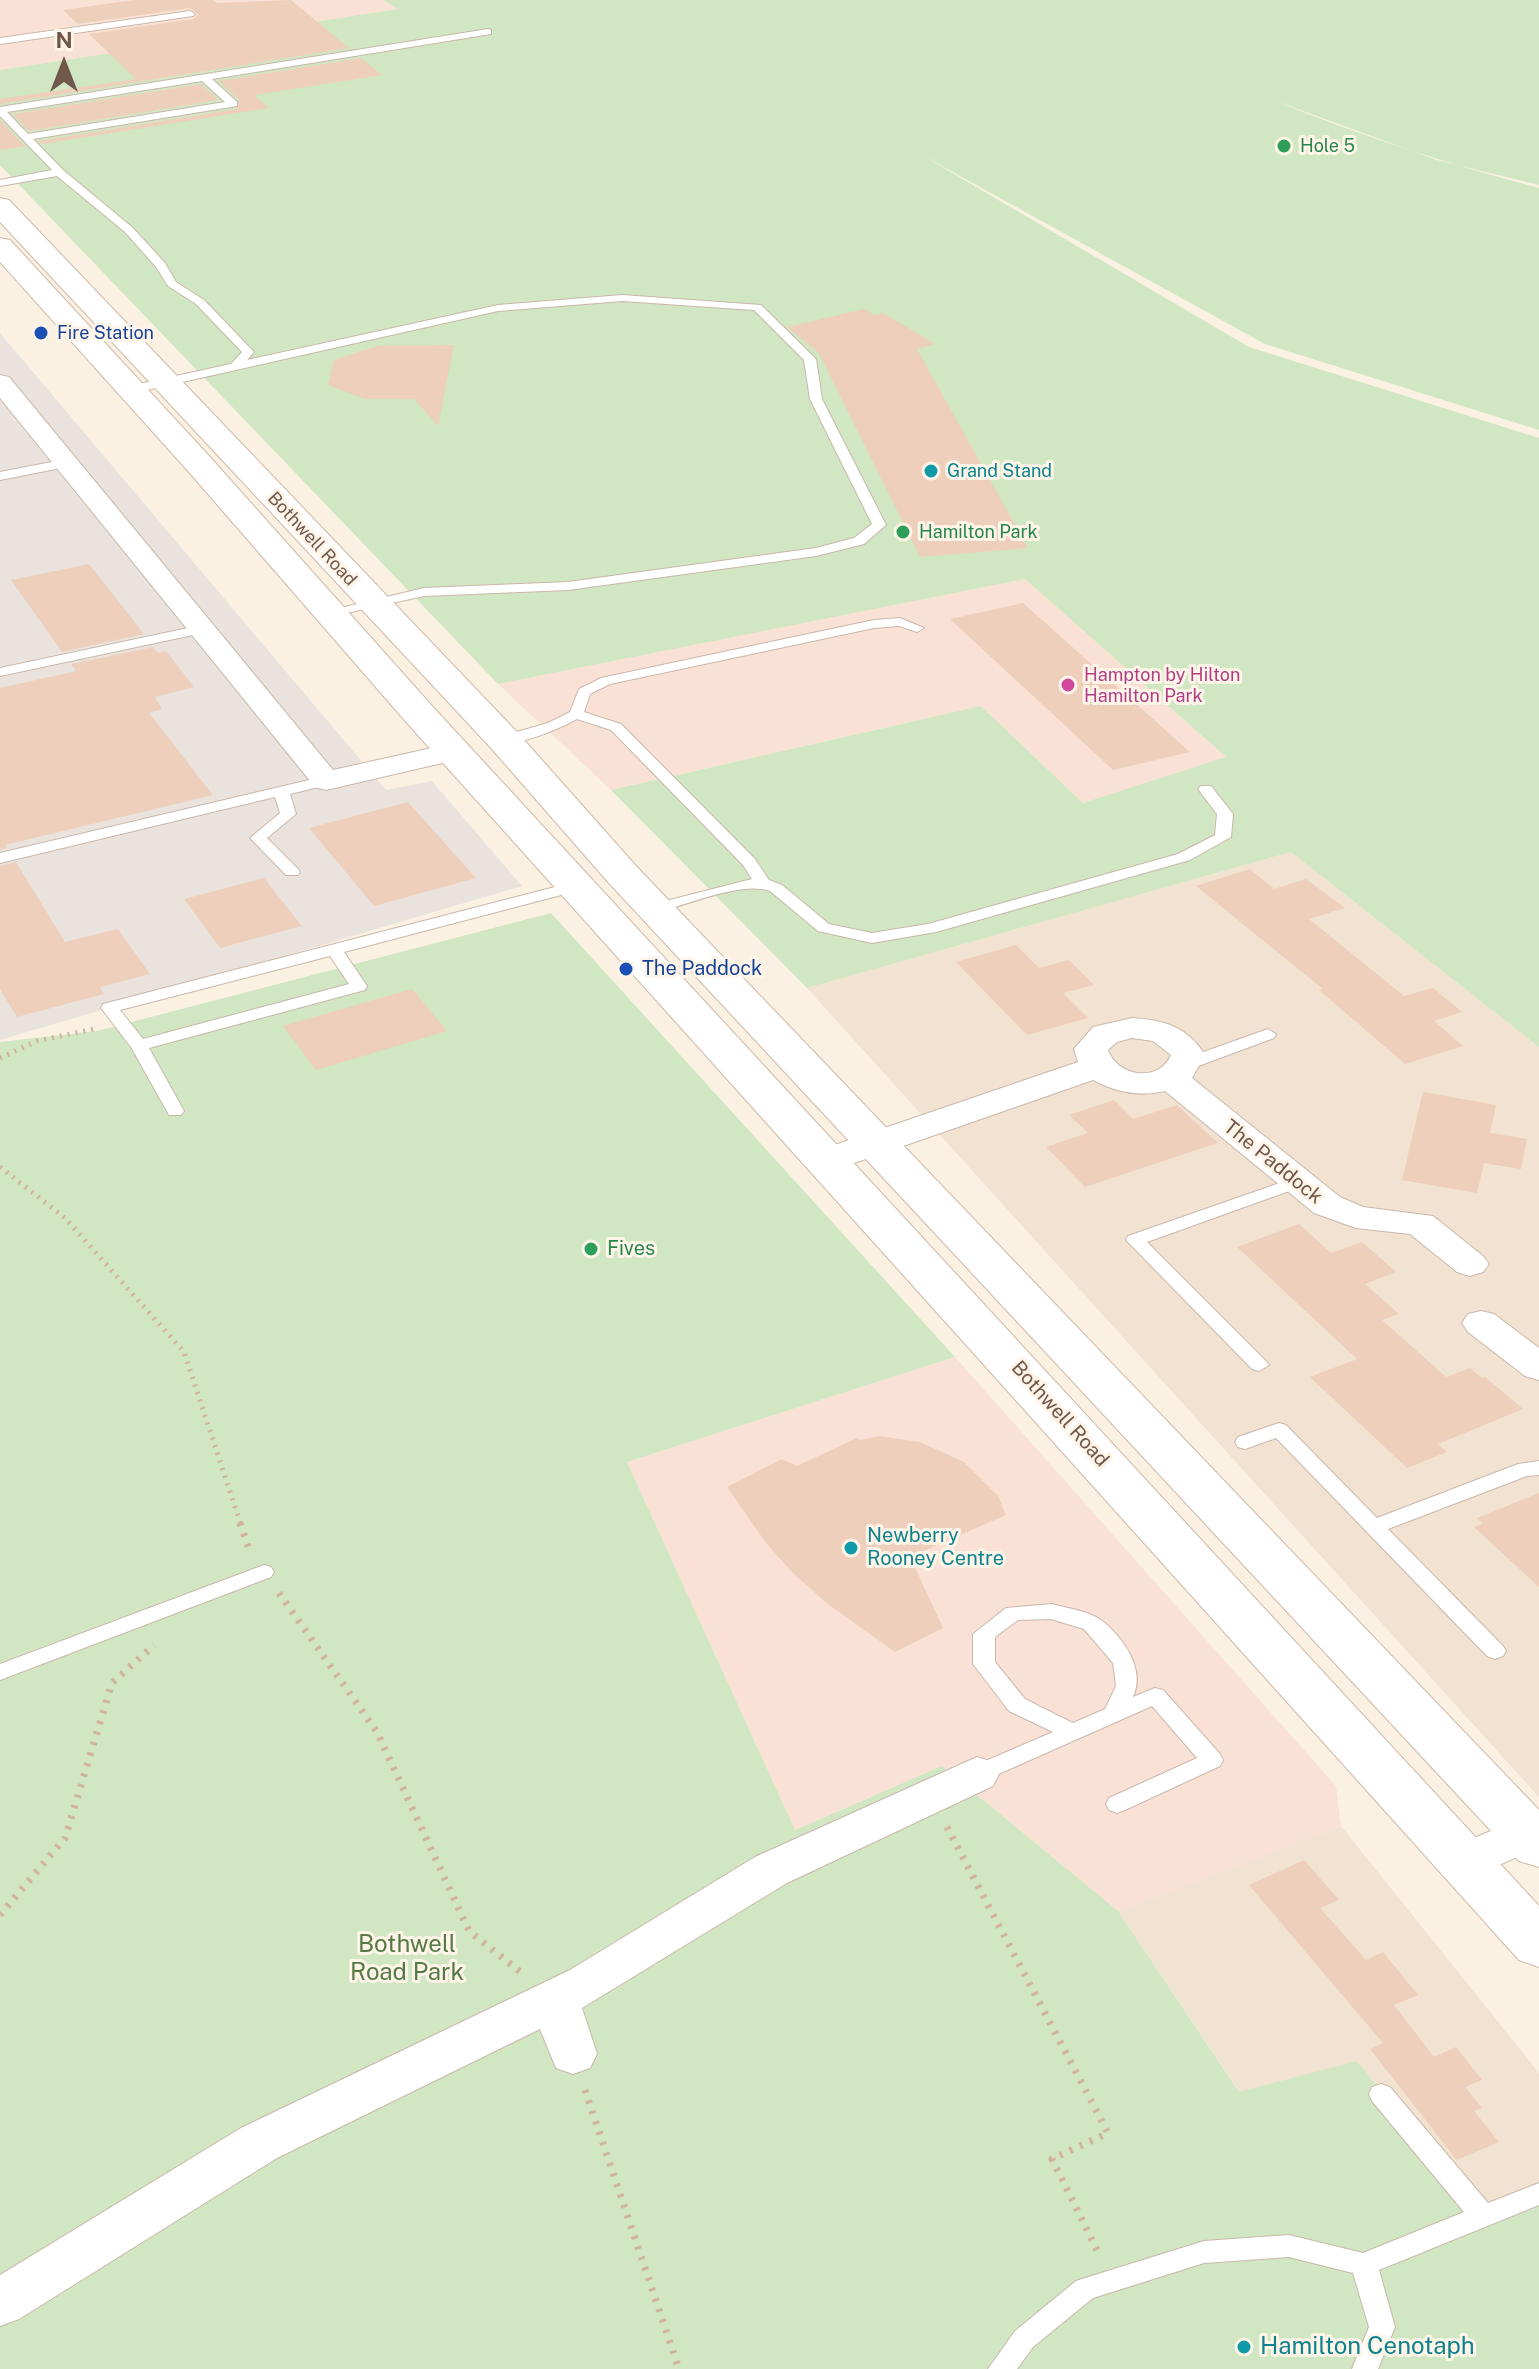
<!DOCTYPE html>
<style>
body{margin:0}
#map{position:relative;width:1539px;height:2369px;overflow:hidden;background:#faf1e2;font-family:"Public Sans",sans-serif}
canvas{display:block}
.north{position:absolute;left:24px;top:24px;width:80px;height:80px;-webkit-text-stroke:6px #fef5e8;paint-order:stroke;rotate:0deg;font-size:22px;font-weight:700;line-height:32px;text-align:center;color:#70574a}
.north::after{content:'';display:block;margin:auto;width:28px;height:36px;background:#70574a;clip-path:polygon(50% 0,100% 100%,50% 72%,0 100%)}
</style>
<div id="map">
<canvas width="1539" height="2369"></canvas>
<div class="north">N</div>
</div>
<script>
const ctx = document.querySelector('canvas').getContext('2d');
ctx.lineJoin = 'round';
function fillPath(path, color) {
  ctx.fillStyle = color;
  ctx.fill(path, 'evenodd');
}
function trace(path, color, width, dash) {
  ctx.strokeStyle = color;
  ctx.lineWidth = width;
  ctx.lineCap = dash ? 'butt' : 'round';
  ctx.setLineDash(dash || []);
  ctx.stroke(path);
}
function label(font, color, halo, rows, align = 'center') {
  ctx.font = font + ' "Public Sans",sans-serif';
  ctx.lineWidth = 6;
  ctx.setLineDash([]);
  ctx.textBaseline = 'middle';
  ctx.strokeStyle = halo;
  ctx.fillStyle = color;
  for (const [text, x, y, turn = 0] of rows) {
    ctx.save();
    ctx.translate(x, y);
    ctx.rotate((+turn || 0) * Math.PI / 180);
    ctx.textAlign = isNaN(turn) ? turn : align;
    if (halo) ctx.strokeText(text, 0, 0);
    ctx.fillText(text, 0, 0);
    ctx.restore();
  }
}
fillPath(new Path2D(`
 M1291,852l248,195v750l-732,-809z
 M1341,1826l198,247v121l-56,22 -126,-155 -117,32 -122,-182z`), '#f1e2d1');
fillPath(new Path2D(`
 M0,0h383l16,9 -399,61z
 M1025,579l202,179 -144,45 -102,-97 -370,84 -113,-106z
 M955,1357l381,429 5,40 -223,85 -176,-145 -147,64 -168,-368z`), '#fae1d6');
fillPath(new Path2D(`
 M0,333l386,457 46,-9 90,105 -522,154z`), '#eae3dd');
fillPath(new Path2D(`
 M383,0h1156v185l-102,-25 -164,-60c88,36 175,64 266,88v242l-274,-86 -345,-190 329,193 290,91v609l-248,-195 -484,136 -196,-198 370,-84 102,97 143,-46 -201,-178 -527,105 -498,-519v-95l398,-61z
 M551,913l404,444 -328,105 168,368 147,-64 176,145 121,181 118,-31 126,155 56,-22v175h-1539v-1327l97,-11z`), '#d1e6c2');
fillPath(new Path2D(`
 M134,0h80l3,3 74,-3 58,48 -349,56v-5l136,-20 -47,-45 104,-15 5,-5 -8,-6 -112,16 -15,-14z
 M361,58l21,17 -128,20 15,13 -227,36 -3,-3 198,-32 2,-9 -20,-19z
 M201,84l17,16 -189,31 -16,-17z
 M0,120l25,26 -25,4z
 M864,309l10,6 9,-2 52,31 -18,5 111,199 -108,9 -101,-204 -32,-26z
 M454,345l-16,81 -24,-27h-49l-37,-14 6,-25 43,-14z
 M89,564l55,70 -82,18 -51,-72z
 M1023,603l167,149 -77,18 -163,-151z
 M153,647l5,6 8,-2 28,36 -39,10 7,12 -13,4 64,82 -208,50 2,3 -7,2v-162l76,-17 -5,-7z
 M408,802l68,76 -102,28 -65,-78z
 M16,862l49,80 53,-13 32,45 -50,13 4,7 -87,23 -17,-28v-123z
 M1250,869l24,20 32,-10 39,29 -36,11 95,77 29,-8 29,24 -28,9 29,25 -58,18 -86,-74 4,-1 -127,-103z
 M264,878l38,48 -82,22 -36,-49z
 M1016,945l23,23 30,-8 25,25 -31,8 25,25 -61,17 -71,-73z
 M412,989l35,42 -131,39 -33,-44z
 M1423,1092l73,13 -6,28 37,6 -6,30 -37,-6 -7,30 -75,-13z
 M1114,1100l19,19 44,-14 41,38 -133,44 -39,-40 42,-14 -19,-18z
 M1299,1224l32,29 31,-11 34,30 -31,12 34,30 -17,6 64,57 24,-9 12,10 3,-1 38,32 -85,35 9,8 -40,16 -97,-91 47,-18 -120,-112z
 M879,1436l41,6 44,20 34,34 8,19 -96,42 33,71 -48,24 -66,-47 -35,-31 -28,-31 -39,-56 55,-28 15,7 60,-28 3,2z
 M1539,1493v94l-65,-60 9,-3 -6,-6z
 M1304,1860l35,40 -19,8 46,52 17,-8 35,43 -24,10 40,52 22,-10 26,33 -17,7 17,21 -8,3 25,31 -42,18 -87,-111 13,-6 -134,-158z`), '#eecfbc');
const service = new Path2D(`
 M190,11l5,3 -2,2 -193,28v-6z
 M488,29l3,1v4l-279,45 25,23v4l-204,33 30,31 70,58 32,35 11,19 28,18 50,52 -7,8 251,-55 124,-10 139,10 55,54 6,40 64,126 -22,19 -48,12 -248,34 -144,6 -96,21v-6l96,-23 144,-6 248,-34 38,-10 18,-14 -62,-125 -6,-39 -50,-50 -132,-9 -124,10 -369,83 -4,-1v-6l106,-23 11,-12 -46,-48 -28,-18 -12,-19 -31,-35 -68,-56 -57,10v-6l52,-10 -52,-54v-9zM202,81l23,21 -197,32 -21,-22z
 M67,459l4,1v6l-71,14v-8z
 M900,618l24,10 -7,4 -18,-6 -25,2 -264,56 -20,10 -6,18 37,12 134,135 14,21 13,5 47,39 43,9 56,-9 250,-70 37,-19 2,-21 -19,-25 3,-3h10l22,28 -2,23 -41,23 -254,72 -64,11 -54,-12 -48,-40c-28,-10 -84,14 -114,22l-6,-2 -2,-3 2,-3 102,-26 -9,-14 -132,-135 -34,-11c-19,10 -57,27 -78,24l-2,-3 2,-3 49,-14 22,-11 9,-23 22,-11 273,-58z
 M202,625l5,1v6l-207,44v-8z
 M326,776l5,2v6l-41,10 6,20 -29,24 31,31 2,3 -2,3h-12l-36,-37 30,-25 -5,-16 -275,66v-10z
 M578,881l8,5 -2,3 -240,63 23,34 -2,4 -216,58 35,63 -3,4h-12l-38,-68 -30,-39 2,-4zM330,956l19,28 -206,55 -23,-29z
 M1268,1029l8,5 -2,4 -81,30 -6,1 -9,-5 3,-4z
 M1297,1177l9,5 -3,4 -156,56 119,119 3,4 -10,6 -7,-2 -126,-129 2,-4z
 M1279,1423l7,2 91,93 141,-54 21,-3v14l-12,1 -139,53 115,117 3,5 -3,5 -8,3 -8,-3 -211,-218 -31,11 -7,-2 -3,-5 3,-5z
 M264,1565l7,2 3,5 -3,5 -271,103v-16z
 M1052,1604c14,4 37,7 49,16 22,17 45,49 32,77l22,-9 8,2 57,64 3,6 -3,6 -95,44 -8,3 -8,-3 -3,-6 3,-6 88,-40 -45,-52 -167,74 -8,2 -8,-2 -3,-6 3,-6 84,-36 -44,-21 -36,-47v-30l33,-26zM1051,1619l33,10 29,34 3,23 -11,23 -32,14 -48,-24 -30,-37v-25l23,-17z
 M1381,2084l9,3 98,116 51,-20v22l-160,65 16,57 -17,42h-26l17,-42 -16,-54 -64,-16 -85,6 -111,35 -60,49 -16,22h-29l27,-38 61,-50 9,-3 119,-37 85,-6 74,18 101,-41 -92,-111 -3,-7 3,-7z`);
const minor = new Path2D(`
 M0,375l9,2 324,393 121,-27 10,3 5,6 -5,6 -138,32 -11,-3 -315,-389z
 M1132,1018c32,2 56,9 73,37l-13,23 148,119 23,10 70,9 50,40 6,8 -6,8 -13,4 -13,-4 -47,-38 -54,-6 -42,-15 -149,-122c-25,6 -50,1 -72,-11l-253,88 -13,3 -13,-3 -5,-8 5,-8 264,-90 -4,-13 19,-22zM1132,1038l21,3 18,14c-12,28 -53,22 -63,-5l9,-8z
 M1481,1311l13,3 45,34v32l-14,-4 -57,-44 -6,-9 6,-9z
 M977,1757l16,5 6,12 -6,12 -206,97 -205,125 15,46 -7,14 -17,6 -17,-6 -16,-39 -263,129 -258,161 -19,7v-51l241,-147 329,-158 185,-113z
 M1539,1811v37l-73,31 -16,-5 -7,-13 7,-13z`);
const secondary = new Path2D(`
 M0,198l9,2 508,532 119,134 903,944v57l-20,-6 -911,-979 -117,-134 -491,-526z
 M0,238l10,2 200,217 223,250 1106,1199v61l-20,-7 -1112,-1237 -219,-252 -188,-209z`);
trace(service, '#cab8aa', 2);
trace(minor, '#cab8aa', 2);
trace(secondary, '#cfbaaa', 2);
trace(new Path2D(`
 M0,1058l37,-17 57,-12
 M0,1167l65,51 119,134 57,173`), '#d2b39f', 5, [2, 6]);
trace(new Path2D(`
 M240,1523l10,29
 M279,1593l98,139 92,199 54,43
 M947,1827l161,306 -56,26 47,95
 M0,1915l65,-77 47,-155 42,-38
 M585,2090l94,279`), '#d2b39f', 7, [3, 8]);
fillPath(service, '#fff');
fillPath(minor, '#fff');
fillPath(secondary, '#fff');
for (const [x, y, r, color] of [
 [1284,146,8,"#2e9e5b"],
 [41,333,8,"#1a4fb4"],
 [931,471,8,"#0f9aa8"],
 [903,532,8,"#2e9e5b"],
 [1068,685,8,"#d1479c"],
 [626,969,8,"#1a4fb4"],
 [591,1249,8,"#2e9e5b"],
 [851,1548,8,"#0f9aa8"],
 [1244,2347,8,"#0f9aa8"]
]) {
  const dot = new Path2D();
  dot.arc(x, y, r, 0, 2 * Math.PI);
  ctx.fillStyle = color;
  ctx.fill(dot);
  trace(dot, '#fef5e8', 3);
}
label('18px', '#27864d', '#fef5e8', [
 ["Hole 5",1300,146],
 ["Hamilton Park",919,532]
], 'left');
label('18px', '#164399', '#fef5e8', [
 ["Fire Station",57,333]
], 'left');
label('18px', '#0d838f', '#fef5e8', [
 ["Grand Stand",947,471]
], 'left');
label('18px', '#70574a', '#fef5e8', [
 ["Bothwell Road",312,539,47]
]);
label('18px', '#b23c85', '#fef5e8', [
 ["Hampton by Hilton",1084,675],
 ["Hamilton Park",1084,696]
], 'left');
label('20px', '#164399', '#fef5e8', [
 ["The Paddock",642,969]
], 'left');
label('20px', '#70574a', '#fef5e8', [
 ["The Paddock",1273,1162,39],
 ["Bothwell Road",1060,1414,48]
]);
label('20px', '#27864d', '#fef5e8', [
 ["Fives",607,1249]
], 'left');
label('20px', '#0d838f', '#fef5e8', [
 ["Newberry",867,1536],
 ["Rooney Centre",867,1559]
], 'left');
label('24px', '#567a46', '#fef5e8', [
 ["Bothwell",407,1945],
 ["Road Park",407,1973]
]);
label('24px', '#0d838f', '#fef5e8', [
 ["Hamilton Cenotaph",1260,2347]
], 'left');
</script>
